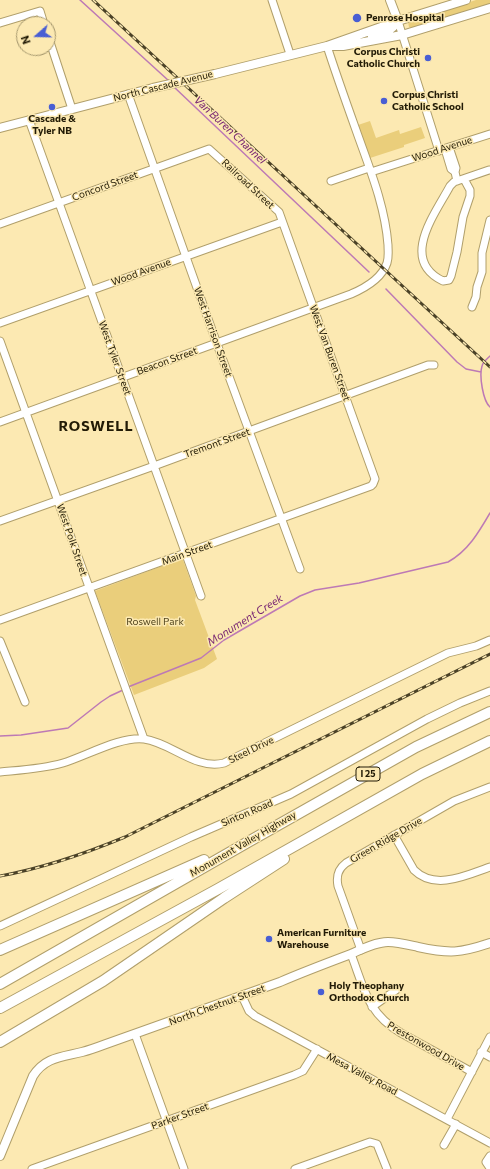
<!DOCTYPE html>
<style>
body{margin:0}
#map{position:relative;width:490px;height:1169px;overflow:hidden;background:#fce9b2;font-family:Commissioner,sans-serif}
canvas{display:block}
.north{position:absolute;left:16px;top:16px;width:40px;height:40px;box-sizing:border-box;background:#fce9b2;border:1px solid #a5976d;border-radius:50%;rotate:250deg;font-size:11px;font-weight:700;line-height:16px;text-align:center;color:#221b06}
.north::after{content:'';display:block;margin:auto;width:14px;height:18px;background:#495ed3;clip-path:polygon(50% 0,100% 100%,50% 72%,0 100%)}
</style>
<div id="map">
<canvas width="490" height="1169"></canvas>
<div class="north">N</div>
</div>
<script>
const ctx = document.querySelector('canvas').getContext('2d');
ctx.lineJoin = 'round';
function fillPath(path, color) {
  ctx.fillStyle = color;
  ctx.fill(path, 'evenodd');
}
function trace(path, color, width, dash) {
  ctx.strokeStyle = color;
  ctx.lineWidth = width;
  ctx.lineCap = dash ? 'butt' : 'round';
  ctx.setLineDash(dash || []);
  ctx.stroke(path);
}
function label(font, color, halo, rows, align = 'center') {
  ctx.font = font + ' Commissioner,sans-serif';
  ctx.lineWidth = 3;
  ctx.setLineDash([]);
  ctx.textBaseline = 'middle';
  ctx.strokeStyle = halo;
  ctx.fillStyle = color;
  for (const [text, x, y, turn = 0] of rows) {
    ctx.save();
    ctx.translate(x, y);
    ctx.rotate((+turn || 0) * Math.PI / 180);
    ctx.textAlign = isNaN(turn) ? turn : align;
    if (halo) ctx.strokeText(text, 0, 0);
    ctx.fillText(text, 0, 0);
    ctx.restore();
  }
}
fillPath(new Path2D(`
 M476,0h14v5l-79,23 -2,-1 -1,-5 2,-1z
 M370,121l6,17 23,-8 1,4 21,-7 4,11 -21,7v2l-34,11 -12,-33z
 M181,559l2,1 13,36 -1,4 22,59 -13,9 -70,27 -39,-104z`), '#eace7b');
trace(new Path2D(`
 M80,0l89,81
 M174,87l195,185
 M386,289l71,73 9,7 15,3
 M490,356c-3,3 -7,6 -8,10 -3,10 1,35 8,41
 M128,687l73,-29 23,-18 76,-44 15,-6 44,-7 89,-21c20,-11 31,-30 42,-49
 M0,736l21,-1 47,-7 33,-26 9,-6 13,-6`), '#bd79b5', 1.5);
const minor = new Path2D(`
 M272,0l18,54
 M398,21l41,130
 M0,23l40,-12 4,13
 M48,36l24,73
 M128,94l89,250 83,225
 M29,120l172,476
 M449,147l7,21 -1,4
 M445,149l6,20 4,3 2,9
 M371,172l119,-38
 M464,179l6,11v6l-7,21 -6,35 -6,24 -2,4 -6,1c-44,-21 -8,-67 7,-95l4,-4 35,-12h1
 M331,181l38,-13
 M0,224l209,-75 70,63 96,267 -2,5 -2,2 -371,134
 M472,307l4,-10 1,-10 5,-15v-19l8,-33
 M0,323l282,-101
 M0,341l144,398
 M0,422l351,-128c14,-6 31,-16 36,-31 2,-6 1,-12 1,-18 -3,-40 -19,-78 -32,-115 -10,-28 -20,-56 -29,-84
 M0,521l154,-55 274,-101h6
 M0,641l25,61
 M0,772c21,-2 42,-3 63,-9 23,-7 58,-27 81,-24 28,4 51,31 80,24l224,-110 28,-7 14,-6
 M394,835l20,35c21,21 53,5 76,-3
 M0,926l191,-89 100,-43 136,-75 33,-16 30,-12
 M361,950l-23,-64c-2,-10 0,-17 8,-23l108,-62 36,-14
 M351,954c13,34 16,59 50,79l71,39
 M242,996l7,15 6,5 235,127
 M372,1007l24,-17
 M135,1034l49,135
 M481,1052l9,5
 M447,1119l43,-82
 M444,1145l12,-21
 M490,1156l-4,6 4,6
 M32,1169l262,-94 9,-4 14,-22
 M295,1169l75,-27 7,2 10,25`);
const major = new Path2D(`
 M390,0l8,21
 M372,37c10,-3 20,-6 25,-15
 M331,46h12l59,-11 88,-27
 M215,74l112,-28 71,-25 68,-21
 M0,128l153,-40
 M0,1156l33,-80c12,-19 29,-19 49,-24 8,-2 16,-5 24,-8l174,-62c23,-10 47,-19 71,-28 11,-5 25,-12 37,-12 10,0 21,3 30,5 32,7 42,6 72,-4`);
const highway = new Path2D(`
 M0,950l204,-90
 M0,984l248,-142 168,-95 74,-35
 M0,1008l218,-119 204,-115 68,-33
 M0,1042l103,-61 121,-83 60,-39`);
trace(minor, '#b09f6b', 9);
trace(major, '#b09f6b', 10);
trace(highway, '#b09f6b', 12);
trace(minor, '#fff', 7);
trace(major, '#fff', 8);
trace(highway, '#fff', 10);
const rail = new Path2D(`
 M93,0l397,367
 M0,876c44,-8 84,-22 125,-39l365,-183`);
trace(rail, '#4b4227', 3);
trace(rail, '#fce9b2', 1.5, [4.5]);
const majorBridge = new Path2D(`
 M153,88l62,-14`);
trace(majorBridge, '#b09f6b', 10, []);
trace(majorBridge, '#fff', 8);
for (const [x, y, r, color] of [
 [357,18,5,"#495ed3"],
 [428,58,4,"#495ed3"],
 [384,101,4,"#495ed3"],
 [52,107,4,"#495ed3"],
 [269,939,4,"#495ed3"],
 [321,992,4,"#495ed3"]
]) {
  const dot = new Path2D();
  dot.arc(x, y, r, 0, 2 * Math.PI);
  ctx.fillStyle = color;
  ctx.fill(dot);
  trace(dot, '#fce9b2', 1.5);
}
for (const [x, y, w] of [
 [368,774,24]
]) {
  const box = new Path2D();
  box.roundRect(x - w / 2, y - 7, w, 14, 3);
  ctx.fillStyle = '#fce9b2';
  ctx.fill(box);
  trace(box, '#221b06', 1);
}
label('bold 9px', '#221b06', null, [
 ["I 25",368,774]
]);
label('bold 10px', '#221b06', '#fce9b2', [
 ["Penrose Hospital",366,18],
 ["Corpus Christi",420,52,"right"],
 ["Catholic Church",420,64,"right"],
 ["Corpus Christi",392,95],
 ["Catholic School",392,107],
 ["Cascade &",52,119,"center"],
 ["Tyler NB",52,131,"center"],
 ["American Furniture",277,933],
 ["Warehouse",277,945],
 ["Holy Theophany",329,986],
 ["Orthodox Church",329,998]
], 'left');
label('10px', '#221b06', '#fce9b2', [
 ["North Cascade Avenue",163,86,-14],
 ["Wood Avenue",442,149,-18],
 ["Railroad Street",248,184,43],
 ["Concord Street",105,186,-20],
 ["Wood Avenue",141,272,-20],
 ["West Harrison Street",213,332,70],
 ["West Van Buren Street",330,353,70],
 ["West Tyler Street",115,358,70],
 ["Beacon Street",167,361,-20],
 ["Tremont Street",217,443,-20],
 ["West Polk Street",72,540,71],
 ["Main Street",187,553,-20],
 ["Steel Drive",251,750,-26],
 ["Sinton Road",247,813,-23],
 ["Green Ridge Drive",386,840,-30],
 ["Monument Valley Highway",243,844,-30],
 ["North Chestnut Street",217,1005,-20],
 ["Prestonwood Drive",426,1046,30],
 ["Mesa Valley Road",362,1074,28],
 ["Parker Street",180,1116,-20]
]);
label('10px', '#51441d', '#fce9b2', [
 ["Roswell Park",155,622]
]);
label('italic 11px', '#782672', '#fce9b2', [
 ["Van Buren Channel",230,130,43],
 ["Monument Creek",245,620,-32]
]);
ctx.letterSpacing = '1px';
label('bold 14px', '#221b06', '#fce9b2', [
 ["ROSWELL",96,426]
]);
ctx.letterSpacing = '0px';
</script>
